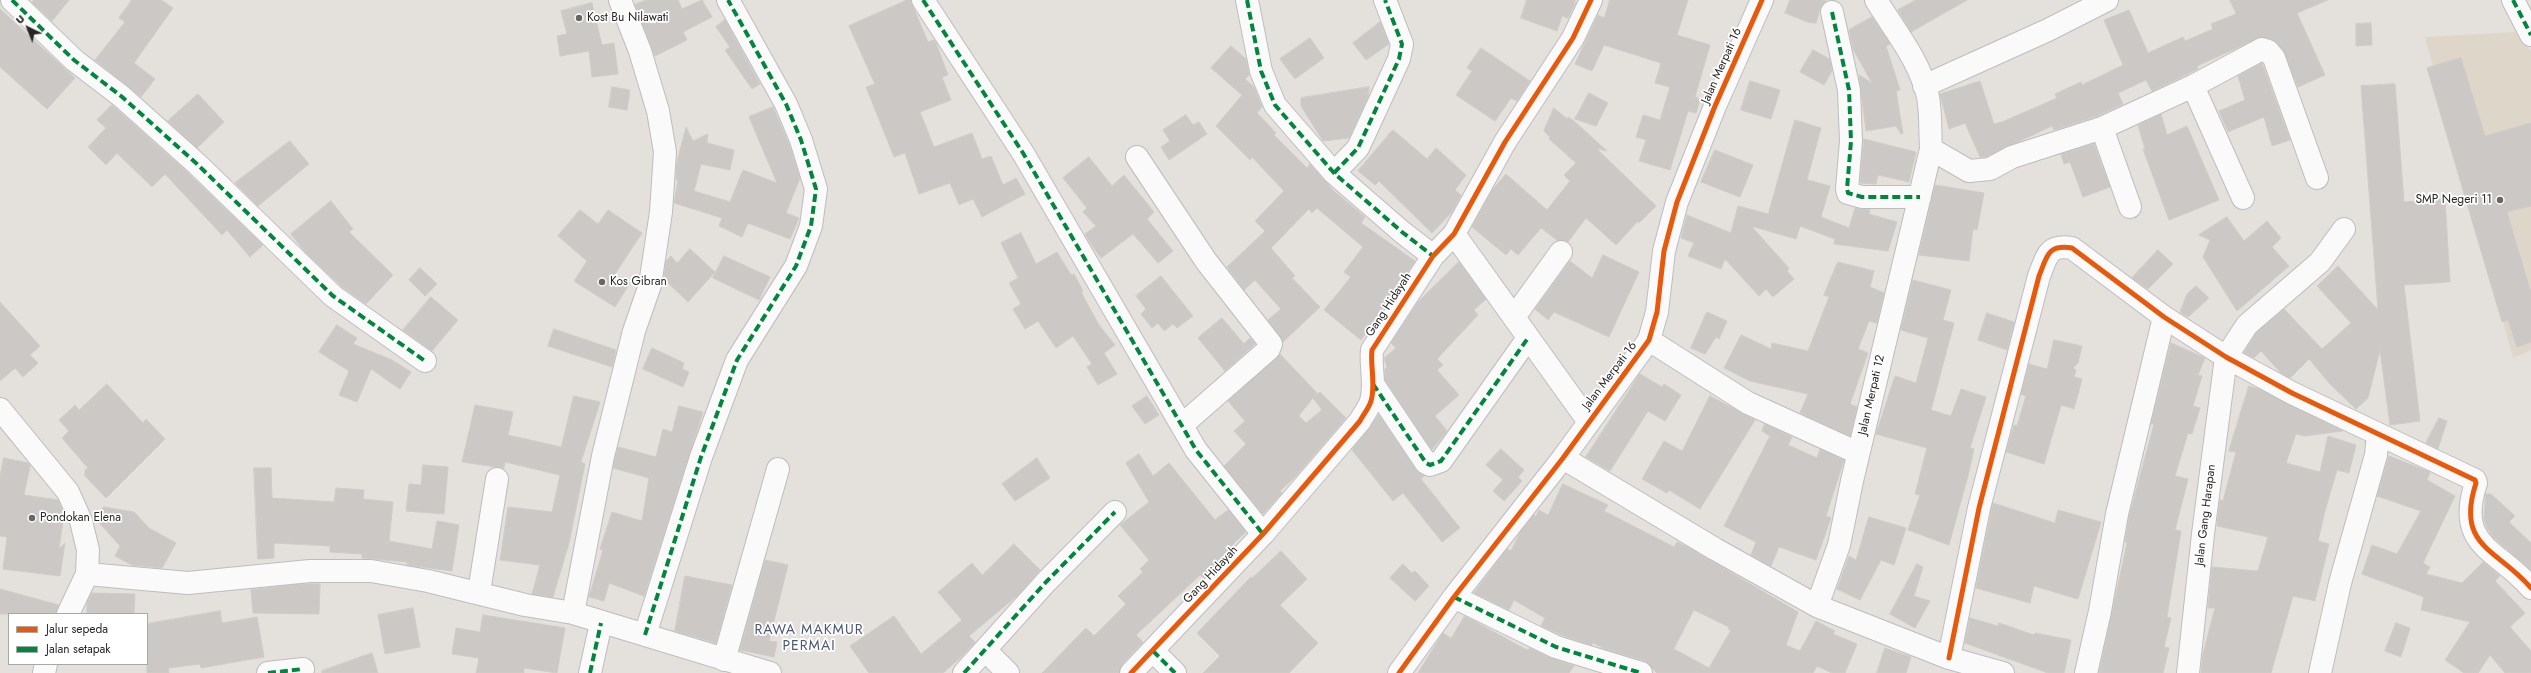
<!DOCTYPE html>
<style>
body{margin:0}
#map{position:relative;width:2531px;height:673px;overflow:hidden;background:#e4e0dc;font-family:Jost,sans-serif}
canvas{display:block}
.legend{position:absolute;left:8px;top:613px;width:140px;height:52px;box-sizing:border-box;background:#fff;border:1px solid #a8a8a8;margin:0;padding:5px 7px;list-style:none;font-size:12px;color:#262626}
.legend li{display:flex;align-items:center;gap:8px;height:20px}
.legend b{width:20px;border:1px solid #a8a8a8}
.north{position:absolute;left:8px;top:8px;width:40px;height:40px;-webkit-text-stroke:3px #fff;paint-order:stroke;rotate:317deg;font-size:11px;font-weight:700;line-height:16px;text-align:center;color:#262626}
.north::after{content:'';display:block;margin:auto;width:14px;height:18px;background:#262626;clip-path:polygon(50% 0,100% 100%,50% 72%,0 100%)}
</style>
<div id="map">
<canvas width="2531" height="673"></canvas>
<ul class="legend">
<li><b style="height:5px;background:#e8590c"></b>Jalur sepeda</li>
<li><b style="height:5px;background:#00873e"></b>Jalan setapak</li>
</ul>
<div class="north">U</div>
</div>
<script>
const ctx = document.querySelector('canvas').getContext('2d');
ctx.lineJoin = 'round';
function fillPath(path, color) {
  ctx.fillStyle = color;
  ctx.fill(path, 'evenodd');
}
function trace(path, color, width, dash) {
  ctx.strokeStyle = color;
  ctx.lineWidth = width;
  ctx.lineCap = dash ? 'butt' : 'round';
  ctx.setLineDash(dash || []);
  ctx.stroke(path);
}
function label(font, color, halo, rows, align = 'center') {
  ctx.font = font + ' Jost,sans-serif';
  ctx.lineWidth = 3.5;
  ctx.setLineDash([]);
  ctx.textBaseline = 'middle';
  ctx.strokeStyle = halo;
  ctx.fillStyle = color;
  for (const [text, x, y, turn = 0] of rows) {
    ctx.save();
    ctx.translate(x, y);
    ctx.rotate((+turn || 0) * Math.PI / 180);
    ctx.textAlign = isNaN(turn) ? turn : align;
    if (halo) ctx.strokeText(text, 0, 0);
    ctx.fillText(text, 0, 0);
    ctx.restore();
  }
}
fillPath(new Path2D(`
 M2515,32l16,19v299l-18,8 -88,-321z`), '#dfd6ca');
const building = new Path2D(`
 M34,0h35l-17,21 -20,-19z
 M132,0h29l12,8 -39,55 21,16 -14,18 -46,-37 30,-38 -6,-4z
 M646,0h32l4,9 20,-9 10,17 -29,15 4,8 -32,16 -20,-51z
 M907,0h3l18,42 6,-2 2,3 12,32 -6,2 9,23 -31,12 14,35 38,-14 10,26 9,-3 12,29 13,-7 9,16 -43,23 -9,-18 -14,6 -9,-22 -31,11 -14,-41 -11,4 -28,-70 9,-3 -26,-58z
 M1527,0h48v4l-7,14 -6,-2 -5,15 -36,-13z
 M1610,0h78l-11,35 33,10 -15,52 5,2 -4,14 -8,-2 -18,59 -31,-9 7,-21 -10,-3 7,-22 17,5 10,-33 -15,-4 6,-20 -57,-18 -12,26 -17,-7 23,-49 6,3z
 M1790,0h36l-6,8 -4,15h-6l-25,-10z
 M1916,0h51l-56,32 -13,-22z
 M2230,0h98l-31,13 28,62 -27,12 -15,-37 -11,-11 -11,-2 -64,29 1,3 -46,22 -6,-11 -28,13 5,11 -26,12 -43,14 -2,-4 -66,31h-6l-15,-34 -16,6 -9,-35 40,-13 14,43 8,-2 55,-24 -2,-4 26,-12 1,3 41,-20 -19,-45 25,-10 19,43 35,-16 2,4 28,-12 -2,-5 25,-10z
 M592,3l10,42 12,-2 4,31 -26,3 -3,-26 -29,5 -3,-20 10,-2 -6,-23z
 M0,9l75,69 -28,31 -47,-42z
 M1872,17l18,27 -4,2 14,44 -4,1 7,42 -2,1 -5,-8 -30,5 -7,-56 13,8 -19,-34 -4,-19z
 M725,20l35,64 -8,5 -27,-39 5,-3 -14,-20z
 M1380,22l9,22 -23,16 -13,-17z
 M2371,23l1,22 -16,1v-22z
 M1310,38l14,20 -29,21 -15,-20z
 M1231,46l15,13 3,16 -4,4 9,8 8,20 -5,6 19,20 -2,2 33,33 3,-4 24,27 31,26 -4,6 54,38 -54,79 -37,-30 27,-33 -7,-5 19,-25 -46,-39 -5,5 -3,-4 -38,39 24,28 -3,2 28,29 -37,35 -15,-22 13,-11 -26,-29 -11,10 -17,-23 38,-36 -10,-10 29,-30 -32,-34 -2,3 -34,-34 26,-31 -31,-27z
 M1481,48l49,33 -13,20 -6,-3 -16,23 -39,-26 16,-24 -5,-3z
 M1813,50l17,9 2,12 -8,14 -24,-13z
 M2461,58l24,78 46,-13v83l-24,6 24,81v49l-14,5 -9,-27 -6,2 -75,-254z
 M2262,63l28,77 -18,6 -8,-29 -36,15 -9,-21 26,-11 -7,-24z
 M1750,81l30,9 -9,29 -30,-9z
 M2395,84l9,118 41,-3 5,83 -46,3 16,136 -30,4 -10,-75 -12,48 -12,11 -26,-25 -21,-25 -19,19 -9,-5 -20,-22 -7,7 -10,-5 12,-20 28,-24 38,40 29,-26 -34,-37 21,-20 40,44 -17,-224z
 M612,87l18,3 -3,20 -18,-3z
 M1369,87l-1,10 -19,41 -26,3 -22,-35v-8z
 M1589,93l19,10 -12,23 -21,-7z
 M198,94l26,28 -27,26 -29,-27z
 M112,105l76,68 75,72 -13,12 -23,-27 -5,5 -57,-61 -13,13 -35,-34 -11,12 -18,-18 18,-19 -9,-8z
 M773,107l16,37 11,34 -14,35 13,5 -9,21 -42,-16 -6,14 -23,-11 3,-8 -48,-15 4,-23 -2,-1 1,-17 9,-35 7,14 15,-7 -1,9 27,7 -4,20 -29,-6 -7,27 36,11 13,-32 34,13 -28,-66z
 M1554,108l13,11 1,-2 6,4 33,30 -11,-3 60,58 -17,17 -1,-2 -22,24 -30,-27 -18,24 -11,-2 -16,-12 -23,27 -7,-6 -5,6 -34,-28 21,-38 13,-15 41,36 23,-29 -6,-6 12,-12 -27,-24 1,-2 -6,-6z
 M2161,114l6,21 20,-9 32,74 -50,20 -26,-71h2l-7,-24z
 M1186,115l7,10 6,-3 8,12 -38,26 -8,-13 9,-6 -7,-11z
 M1795,120l26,8 -14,52 23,6 -9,31 28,11 6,-20 15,2 -1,4 28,8 -9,29 -54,-7 1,-5 -35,-13 -4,13 -45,-13 38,42 -2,3 7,8 -21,18 -7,-8 -7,7 -34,-37 -4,10 -33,-13 6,-13 -13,-5 6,-23 44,18 7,-27 30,8z
 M1393,130l34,29 9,-11 30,27 -11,15 6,5 -9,17 -20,21 -53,-52 -4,4 -17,-14z
 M1864,139l52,13 -7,30 -31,-7 -2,9 -16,-1z
 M290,141l19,23 -51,42 -23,-23z
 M2094,144l16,43 -27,10 -13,-35 -6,2 -3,-10z
 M1715,150l38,15 -13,32 -39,-15z
 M1089,157l23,29 12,-11 30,37 -7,7 26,32 -15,12 -25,-29 -32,24 -10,-14 -6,-10 11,-8 -13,-14 4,-4 -24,-30z
 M1935,185l49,8 -7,37 -4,-1 -4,32 -50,-6z
 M331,201l22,28 -4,3 44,43 -27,29 -25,-18 -36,-34 -14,-18z
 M580,210l18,14 10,-14 34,23 -27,41 15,9 -15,24 -41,-26 13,-20 -29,-25z
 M2227,217l17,24 23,-20 14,17 -9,9 17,19 -52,45 -34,-54 7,-17 -11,-5z
 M1021,233l15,31 21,-12 14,23 3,-1 9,17 -2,1 18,33 16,20 -11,8 13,21 -19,11 -11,-18 5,-3 -19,-28 -17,12 -18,-27 -13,8 -12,-20 8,-5 -12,-21 9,-5 -17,-35z
 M690,249l25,23 -27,30 -24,-23 2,-18 5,-5 6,7z
 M2158,250l15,14 -25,25 -16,-11z
 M1603,255l36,17 -30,65 -55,-25 -6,8 -13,-11 35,-48 22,17z
 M724,256l46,21 -11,23 -46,-22z
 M1459,262l27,37 -12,11 4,5 -41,44 6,6 -6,5 22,25 -24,21 12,15 -15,19 -47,-70v-11l2,-2 -3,-9 12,-10 -5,-5 27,-41z
 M1838,262l36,9 -4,16 14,6 -7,30 -8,-2 -11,28 10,4 -18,51 7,3 -7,29 -50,-23 8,-19 -58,-13 -26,-13 17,-33 30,14 1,-6 36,8 21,-54 -5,-2z
 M420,268l17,16 -12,12 -16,-16z
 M1161,276l32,40 -16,12 -4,-4 -9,7 -6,-8 -6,5 -11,-14 5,-5 -10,-13z
 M1913,280l38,10 -8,30 11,3 -23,87 20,6 10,-27 25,8 -16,51 4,1 -5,23 -20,73 -41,-15 12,-35 -5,-1 12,-46 -51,-14 19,-58 21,7 12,-45 -27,-8z
 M2196,286l13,12 -21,19 -8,-5 7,-18z
 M431,297l27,23 -26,31 -29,-21z
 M0,302l40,44 -10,9 8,8 -15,14 -8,-9 -15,13z
 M1707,312l20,9 -8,18 -3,-2 -11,17 -14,-6z
 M1987,313l27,9 -7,28 -29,-10z
 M1222,318l22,26 6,-6 5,6 -30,27 -27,-33z
 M337,325l20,13 -4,6 39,16 19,12 -11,17 -29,-20 -14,33 -18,-7 10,-24 -30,-19z
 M554,329l62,21 -4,17 -64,-21z
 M2054,340l28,6 -4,17 -5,5 3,2 -2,7 8,2 -8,30 -13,-4 -17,59 -38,-12 8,-27 3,1 9,-30 -5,-2 8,-30 18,5z
 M2171,343l34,15 -7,17 4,1 -9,30 7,2 -8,26 -4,-1 -13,43 13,3 -13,51 6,1 -14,86 4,1 -7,29 5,1 -6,25h-64l28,-130 -2,-1 4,-25 25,-93h-3z
 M652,348l32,15 -2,6 7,3 -6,15 -40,-18z
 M1280,354l37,39 -2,3 5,-4 26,26 -51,59 -15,14 2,2 -19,21 -39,-48 22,-22 -12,-13 11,-10 -17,-20zM1313,398l9,12 -16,13 -7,-7z
 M1640,374l22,13 2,-3 17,11 -16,26 -17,-10 -38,60 -24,-14z
 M107,384l36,39 3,-4 19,20 -59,59 -21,-22v-6l3,-2 -26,-30 7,-7 -10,-11 16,-15 4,5z
 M2249,386l10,3 84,42 -39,5 -8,-2 -10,29 34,9 8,-36 28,9 -7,28 -12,-3 -12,41 -7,30 11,3 -14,57 -22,-5 -22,77h-70l2,-19 12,-46h-7l4,-41 46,4 10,-34 -51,-11 3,-26 3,1 13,-49 -7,-1z
 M574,396l26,6 -19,60 4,2 -16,79 -16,54 -21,-3 8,-29 -40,-5 8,-53 44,5 8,-37 -55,-13 -1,6 -42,-6 13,-57 38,7 -5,23 53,12z
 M1147,396l12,19 -14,9 -13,-18z
 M1710,396l45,24 -55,89 -31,-19 -2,3 -25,-14 22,-38 18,10z
 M679,406l24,6 -59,184 -35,-13 -5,18 -15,-4 14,-47 -3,-1 12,-37 30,9 7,-43 -36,-10 5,-21 38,10 7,-28 9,3z
 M1379,415l37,55 8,6 -3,3 39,49 -18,14 -39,-49 -10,8 -41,-51z
 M2439,418l8,3 -9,28 -12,-6z
 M1765,424l27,13 -4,8 29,13 3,-9 24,11 -18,56 5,2 -15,42 -37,-13 -8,19 -20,-11 5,-13 -32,-16 46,-90 -8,-5z
 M1501,449l23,21 -6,7 4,4 -18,20 -11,-10 10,-11 -17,-15z
 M1139,454l14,22 16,-13 46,57 13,-10 18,22 -11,10 -6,7 1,2 -26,27 -4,-3 -64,60 7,7 -21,22 -3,9h-77l44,-45 8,8 32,-32 -8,-8 25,-24 -3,-3 9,-9 -29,-35 29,-23 -23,-39z
 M2389,456l41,16 -3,8 28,16 -32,67 7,4 -4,7 36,9 21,-21 17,14 -5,5 30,32 -15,14 21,24v22h-26l-15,-18 -12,18h-14l-19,-13 25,-38 -49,-12 3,-13 -62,-23 10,-29 25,9 24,-43 -44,-15z
 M4,458l24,5 2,3 -6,29 34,5 6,14 -5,35 6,-6 -5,33 -57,-7 4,-32 -7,-1v-60z
 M1037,458l13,20 -35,23 -13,-17z
 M423,465l25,2 -4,47 -38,-3 3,-27 12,1z
 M254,468h17l1,30 62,4 2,-14 28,2 -1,9 30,3 -4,39 43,8 5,-28 22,4 -7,46 -45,-6v-3l-45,-4v-4l-32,-2v-6l-56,-3v15l-16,1z
 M1563,484l45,21 -4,6 70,36 3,-5 9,4 112,66 -12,33 14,6 16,-30 19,10 -2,3 24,10 -12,29h-13l-15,-7 -4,7h-156l-12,-12 -40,-12 -12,-6 -2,2 -30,-10 -20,-9 4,-8 -31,-18 -5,10 -35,-17 33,-44 4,2 10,-20 13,-16 2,1 3,-6 9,5zM1694,610l35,17 -1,2 3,1 -22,38 -35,-19z
 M2486,494h5l24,22 -6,6 22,21v27l-38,-33 -6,-9 -3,-9z
 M1993,503l62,20 3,-13 43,12 -23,77 -44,-13 -4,17 -54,-15z
 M104,507l30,5 15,16 27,15 -14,25 -30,-3 -17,-9 5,-10 -26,-29z
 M1869,517l37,11 -12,37 -13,-5 -21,40 -23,-11 12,-33 7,4z
 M1014,544l26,26 -22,25 -49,41 6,6 -14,15 -18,16h-74l-19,-27 44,-30 27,38 41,-34 -24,-28 34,-29 10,12z
 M1281,551l26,28 -27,26 38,38 -29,30h-86l17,-17 -23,-23 54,-56 1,1z
 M765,560l23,5 -19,76 8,1 -3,15 -34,-7z
 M1403,564l9,9 3,-2 14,15 -14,15 -25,-23z
 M1917,564l6,3 -9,29 16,5 -15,27 -25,-14z
 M685,576l47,9 -16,58 -41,-12z
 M302,584h18l-1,30 -66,-1 -2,-23z
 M0,589l59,16 -3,9h-56z
 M92,593l43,1 -1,20 -47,-1v-10z
 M413,608l7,39 -35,7 -7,-39z
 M220,611l2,12 35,-6 7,40 -63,11 -1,-4 -32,4 1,5h-22v-49z
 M483,615l82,13 -8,45 -33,-5v5h-48l3,-15 -27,-4 4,-26 24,4z
 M1465,616l62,34 3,-2 21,10 23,8 -5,7h-151l25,-40 8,5z
 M1970,618l28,8 1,-3 35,12 1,-2 36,7 -7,33h-16l-83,-30z
 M2396,623l14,5 -9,29 -16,-6z
 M1885,648l26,9 -5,16h-29z
 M372,653l6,20h-56v-2z`);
fillPath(building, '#cbc8c5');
trace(building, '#cfccc8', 1);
const minor = new Path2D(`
 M12,0l62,60 47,36 76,68 136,132 92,65
 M923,0l100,153 173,297 67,84
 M1247,0l14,71 14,34 59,68 68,59 31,24
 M1876,0c19,31 44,61 52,97 3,17 2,36 3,52l-79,332 -13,64 -22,61 132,52 54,15
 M2513,0l18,35
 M1832,12l17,78 2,51 -4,48 1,4 14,4h58
 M1924,86l124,-56 59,-30
 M2193,86l50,112
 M2102,128l28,79
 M1931,149l38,22 21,-2 22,-12 90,-29 91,-42 69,-37 6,2 6,7 43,120
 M1137,157l69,104 65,83 -2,5 -87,76
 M1334,173l24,-25 41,-89 3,-15 -17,-44
 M1454,234l135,188
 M1514,317l47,-65
 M1649,340l99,63 110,50
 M1373,384l53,79 4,2 11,-4 87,-123
 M0,409l68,83 13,29 7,29 -1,24 -19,40
 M1563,458l152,91 102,57
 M87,574l101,9 122,-12h61l57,10 97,24 48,8 197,60
 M479,592l18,-113
 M1454,597l102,50 85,26
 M573,613l30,-157 31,-125 16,-46 11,-73 4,-60 -7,-41 -18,-60 -20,-51
 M645,635l56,-178 36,-97 59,-94 15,-40 5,-37 -15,-49 -15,-36 -58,-104
 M985,650l23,23
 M1153,651l22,22
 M1949,658l30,-150 60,-232c8,-19 8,-32 33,-28l92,69 62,40 66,36 183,87 1,3c-21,64 22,66 55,105
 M724,660l54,-191
 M44,673l2,-9
 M268,673l35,-4
 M590,673l11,-50
 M964,673l82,-91 69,-70
 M1131,673l132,-139 97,-113c3,-6 9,-13 11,-20 5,-16 -1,-35 1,-51l61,-94 21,-22 51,-92 68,-104 18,-38
 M1399,673l55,-76 109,-139 86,-118 8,-28 7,-61 13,-49 38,-96 47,-106
 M2086,673l14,-62 17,-97 47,-197
 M2188,673l15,-139 23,-177 21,-32 73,-63 24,-33
 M2320,673l20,-90 36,-128 2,-20`);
trace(minor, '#bebdbd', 24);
trace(minor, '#fbfafa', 22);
trace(new Path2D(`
 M12,0l62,60 47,36 76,68 136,132 92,65
 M923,0l100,153 173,297 67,84
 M1247,0l14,71 14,34 59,68 68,59 31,24
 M2513,0l18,35
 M1832,12l17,78 2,51 -4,48 1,4 14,4h58
 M1334,173l24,-25 41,-89 3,-15 -17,-44
 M1373,384l53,79 4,2 11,-4 87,-123
 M1454,597l102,50 85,26
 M645,635l56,-178 36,-97 59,-94 15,-40 5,-37 -15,-49 -15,-36 -58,-104
 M1153,651l22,22
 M268,673l35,-4
 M590,673l11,-50
 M964,673l82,-91 69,-70`), '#00873e', 4, [8, 4]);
trace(new Path2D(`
 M1949,658l30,-150 60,-232c8,-19 8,-32 33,-28l92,69 62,40 66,36 183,87 1,3c-21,64 22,66 55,105
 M1131,673l132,-139 97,-113c3,-6 9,-13 11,-20 5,-16 -1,-35 1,-51l61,-94 21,-22 51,-92 68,-104 18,-38
 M1399,673l55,-76 109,-139 86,-118 8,-28 7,-61 13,-49 38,-96 47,-106`), '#e8590c', 5);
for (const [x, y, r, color] of [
 [579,18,4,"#686766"],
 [2500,200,4,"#686766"],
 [602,282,4,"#686766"],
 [32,518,4,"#686766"]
]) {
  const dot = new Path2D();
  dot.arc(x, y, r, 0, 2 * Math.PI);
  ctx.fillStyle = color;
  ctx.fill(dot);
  trace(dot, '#fff', 1.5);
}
label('12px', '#262626', '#fff', [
 ["Kost Bu Nilawati",587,18],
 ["SMP Negeri 11",2492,200,"right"],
 ["Kos Gibran",610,282],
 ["Pondokan Elena",40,518]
], 'left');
label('12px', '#262626', '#fff', [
 ["Jalan Merpati 16",1722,66,-66],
 ["Gang Hidayah",1389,305,-57],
 ["Jalan Merpati 16",1610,376,-53],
 ["Jalan Merpati 12",1872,395,-77],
 ["Jalan Gang Harapan",2206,515,-83],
 ["Gang Hidayah",1211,575,-47]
]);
ctx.letterSpacing = '1px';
label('14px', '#4b5773', '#fff', [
 ["RAWA MAKMUR",809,631],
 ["PERMAI",809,647]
]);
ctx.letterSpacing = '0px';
</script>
